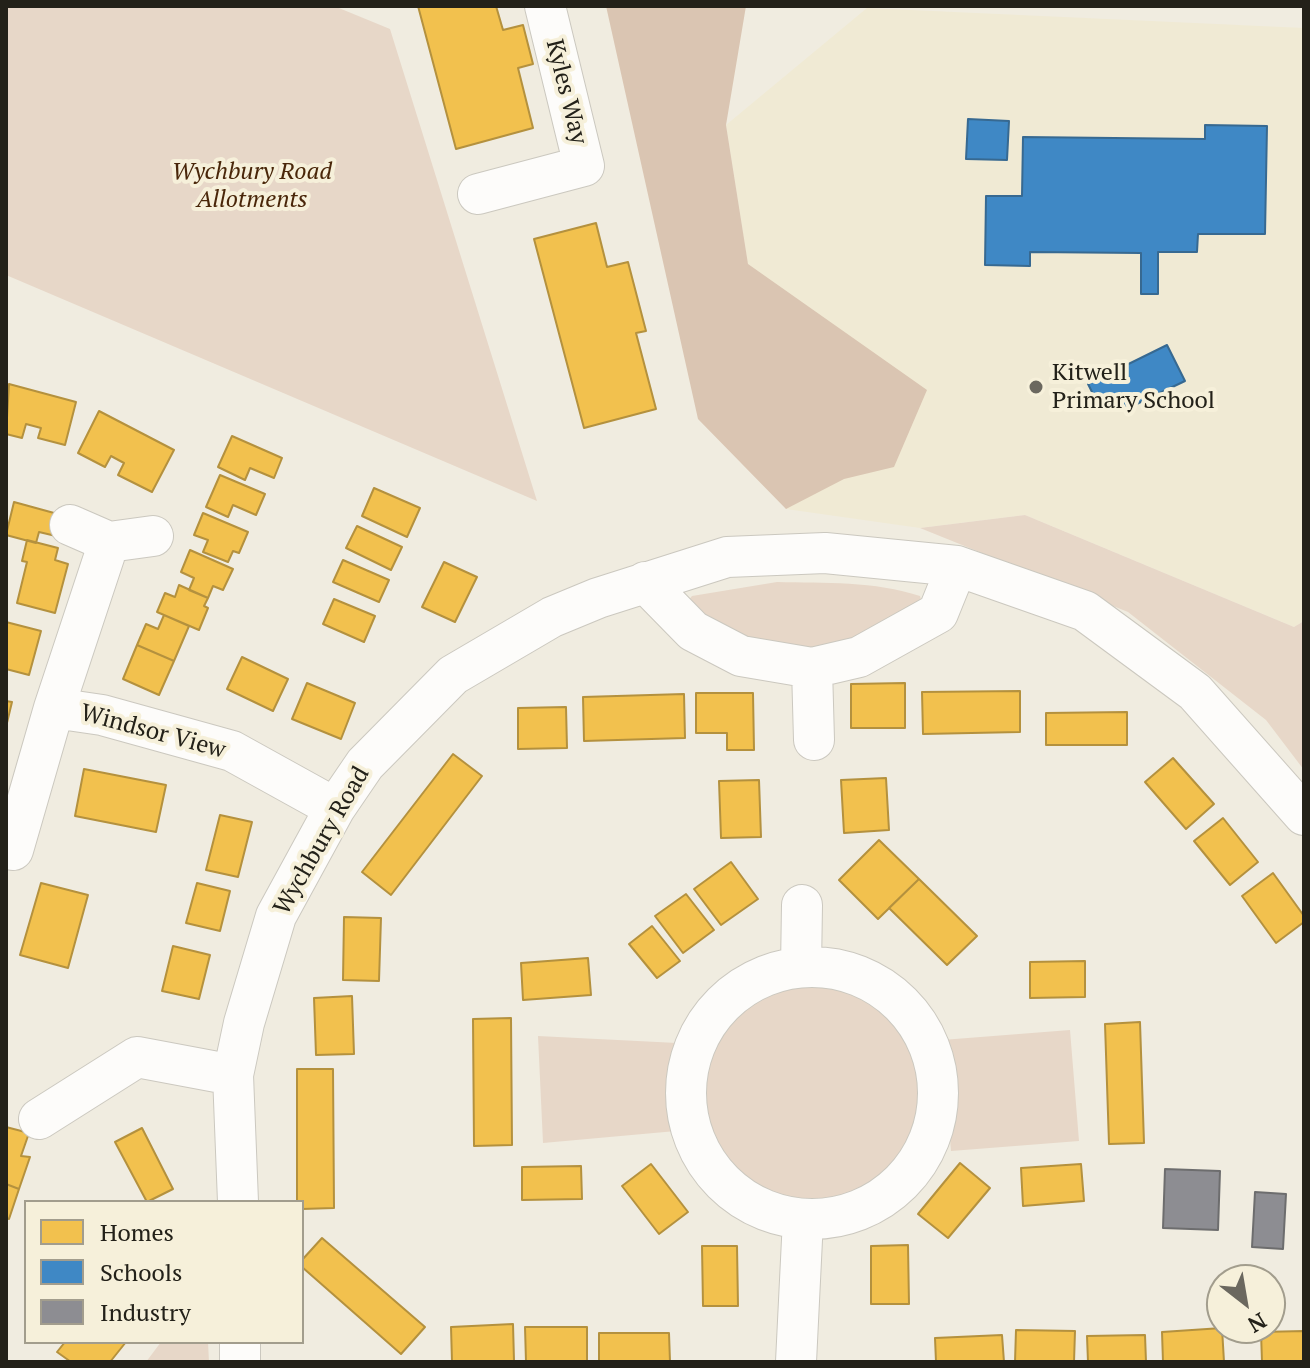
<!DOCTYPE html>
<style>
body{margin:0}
#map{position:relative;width:1310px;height:1368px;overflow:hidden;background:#f0ece0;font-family:"PT Serif",serif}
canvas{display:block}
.frame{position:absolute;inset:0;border:8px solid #232119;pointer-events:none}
.legend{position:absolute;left:24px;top:1200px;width:280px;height:144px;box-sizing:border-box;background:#f6f0da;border:2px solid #a29d8d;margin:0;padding:10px 14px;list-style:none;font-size:24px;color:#232119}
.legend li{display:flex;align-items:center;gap:16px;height:40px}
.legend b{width:40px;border:2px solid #a29d8d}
.north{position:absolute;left:1206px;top:1264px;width:80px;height:80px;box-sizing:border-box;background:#f6f0da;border:2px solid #a29d8d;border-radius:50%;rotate:149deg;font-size:22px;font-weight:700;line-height:32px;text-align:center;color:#232119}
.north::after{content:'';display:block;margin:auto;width:28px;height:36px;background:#6b685f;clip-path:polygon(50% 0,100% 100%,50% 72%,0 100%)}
</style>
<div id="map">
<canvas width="1310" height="1368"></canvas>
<div class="frame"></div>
<ul class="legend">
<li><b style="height:22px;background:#f2c14e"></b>Homes</li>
<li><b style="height:22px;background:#3f88c5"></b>Schools</li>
<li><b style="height:22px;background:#8d8d92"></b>Industry</li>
</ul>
<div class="north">N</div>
</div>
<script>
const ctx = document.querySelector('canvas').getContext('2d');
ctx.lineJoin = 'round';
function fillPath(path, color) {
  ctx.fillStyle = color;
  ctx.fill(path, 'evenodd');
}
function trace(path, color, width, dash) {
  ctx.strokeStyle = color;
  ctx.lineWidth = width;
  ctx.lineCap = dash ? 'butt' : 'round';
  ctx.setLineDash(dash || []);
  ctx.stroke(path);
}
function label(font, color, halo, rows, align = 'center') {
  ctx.font = font + ' "PT Serif",serif';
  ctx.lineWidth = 8;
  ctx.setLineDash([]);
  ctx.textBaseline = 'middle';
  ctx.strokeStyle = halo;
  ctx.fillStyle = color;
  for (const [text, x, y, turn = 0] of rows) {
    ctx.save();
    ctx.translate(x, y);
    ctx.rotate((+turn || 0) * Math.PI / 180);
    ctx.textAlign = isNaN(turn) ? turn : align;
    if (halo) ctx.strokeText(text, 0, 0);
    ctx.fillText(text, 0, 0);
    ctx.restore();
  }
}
fillPath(new Path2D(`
 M867,8l437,20v593l-10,6 -269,-112 -105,13 -134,-19 -60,-384z`), '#f0ead4');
fillPath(new Path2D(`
 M6,6h328l56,23 147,472 -531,-226z
 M1025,515l269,112 10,-6v149l-38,-50 -138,-108 -208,-84z
 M777,582c47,1 98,-1 143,14l2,7 -86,49 -101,-8 -48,-42 5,-6z
 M701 1092a110 110 0 1 1 220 0a110 110 0 1 1-220 0Z
 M1070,1030l9,111 -128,10 -9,-111z
 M538,1036l139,7 -1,88 -133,12z
 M161,1342h47l1,20h-63z`), '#e7d7c8');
fillPath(new Path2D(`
 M606,6h140l-20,119 22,139 179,126 -33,77 -50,12 -58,30 -88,-90z`), '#dac5b2');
const homes = new Path2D(`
 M418,6h78l7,24 20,-5 10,39 -15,4 15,60 -77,21z
 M596,223l11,44 21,-5 18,69 -10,2 20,76 -72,19 -50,-189z
 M9,384l67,18 -11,43 -27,-7 3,-10 -15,-4 -4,14 -16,-4z
 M99,411l75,39 -22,42 -34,-17 6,-12 -13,-7 -6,11 -27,-14z
 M232,436l50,22 -8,20 -24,-10 -5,12 -27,-13z
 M220,475l45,19 -9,21 -23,-10 -5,12 -22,-10z
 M374,488l46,20 -13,29 -45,-21z
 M14,502l51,14 -5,21 -21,-5 -3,11 -30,-8z
 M203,513l45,19 -9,21 -6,-2 -5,11 -25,-10 5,-12 -14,-5z
 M357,526l45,21 -11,23 -45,-22z
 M27,540l31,8 -3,12 13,4 -13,49 -38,-10 10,-41 -5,-1z
 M190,550l43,19 -10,21 -10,-4 -5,12 -19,-8 5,-12 -13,-6z
 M343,560l46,20 -10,22 -46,-20z
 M444,562l33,15 -22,45 -33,-15z
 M179,585l29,13 -4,8 4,2 -9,22 -42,-18 8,-19 10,4z
 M334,599l41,17 -11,26 -41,-18z
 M164,615l25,11 -15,35 -37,-16 9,-21 12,5z
 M6,622l35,9 -12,44 -23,-6z
 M137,645l37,16 -15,34 -36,-16z
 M242,657l46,22 -15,32 -46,-22z
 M307,683l48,20 -14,36 -49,-20z
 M905,683v45h-54v-44z
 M1020,691v41l-97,2 -1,-42z
 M696,693h57l1,57h-27v-17h-31z
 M684,694l1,44 -101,3 -1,-44z
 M6,701l6,1 -6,25z
 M566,707l1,41 -49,1v-41z
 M1127,712v33h-81v-32z
 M453,754l29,22 -91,119 -29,-23z
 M1173,758l41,46 -28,25 -41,-47z
 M84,769l82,16 -10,47 -81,-16z
 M886,778l3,52 -45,3 -3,-53z
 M759,780l2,57 -40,1 -2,-57z
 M220,815l32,7 -14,55 -32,-7z
 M1223,818l35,44 -28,23 -36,-44z
 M879,840l40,39 -41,40 -39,-39z
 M731,862l27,37 -37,26 -27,-36z
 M1273,873l31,43v6l-28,21 -34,-47z
 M919,879l58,57 -30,29 -58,-57z
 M41,883l47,12 -20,73 -48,-13z
 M197,883l33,8 -10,40 -34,-8z
 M686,894l28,36 -31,23 -28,-37z
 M344,917l37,1 -2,63 -36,-1z
 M652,926l28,35 -23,17 -28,-34z
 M173,946l37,9 -11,44 -37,-8z
 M588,958l3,37 -68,5 -2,-37z
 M1085,961v36l-55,1v-36z
 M352,996l2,58 -38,1 -2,-57z
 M511,1018l1,127 -38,1 -1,-127z
 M1140,1022l4,121 -35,1 -4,-120z
 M297,1069h36l1,139 -32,1v-7h-5z
 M6,1127l23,6 -8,23 9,1 -11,32 -13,-5z
 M142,1128l31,61 -26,13 -32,-60z
 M960,1163l30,25 -42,50 -30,-24z
 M651,1164l37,48 -29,22 -37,-48z
 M1081,1164l3,37 -61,5 -2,-38z
 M581,1166l1,33 -60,1v-33z
 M6,1184l13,5 -10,30 -3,-1z
 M322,1238l103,89 -24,27 -99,-87v-7z
 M908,1245l1,59h-38v-58z
 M702,1246h35l1,60h-35z
 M513,1324l1,37 -62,1 -1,-35z
 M525,1327h62v35h-61z
 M1222,1328l2,34h-61l-1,-30z
 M1016,1330l59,1 -1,31h-59z
 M1304,1331v31h-42l-1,-30z
 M599,1333h70l1,29h-71z
 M1002,1335l2,27h-68l-1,-24z
 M1145,1335l1,27h-58l-1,-26z
 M65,1342h61l-16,20h-39l-14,-10z`);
fillPath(homes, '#f2c14e');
trace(homes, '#b4913e', 2);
const schools = new Path2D(`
 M968,119l41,2 -2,39 -41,-1z
 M1205,125l62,1 -2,108h-67l-1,18h-39v42h-17v-41l-111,-1v14l-45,-1 1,-69h36l1,-59 182,2z
 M1167,345l18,36 -59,28 -7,-14 -20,11 -11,-22z`);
fillPath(schools, '#3f88c5');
trace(schools, '#376991', 2);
const industry = new Path2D(`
 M1165,1169l55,2 -2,59 -55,-2z
 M1255,1192l31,2 -3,55 -31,-2z`);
fillPath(industry, '#8d8d92');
trace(industry, '#6d6d6e', 2);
const minor = new Path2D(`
 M478,194l106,-28 -39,-160
 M70,525l39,17 44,-6
 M645,582l48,49 48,25 71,12 47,-11 79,-44 19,-47
 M812,668l2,72
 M54,708l48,7 130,36 103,57
 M13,850l41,-142 55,-166
 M801,967l1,-62
 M686 1093a126 126 0 1 1 252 0a126 126 0 1 1-252 0Z
 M39,1119l98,-62 96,18
 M238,1202l-5,-127 11,-52 32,-107 59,-108 30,-44 88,-89 99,-58 46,-19 129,-41 98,-4 132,13 128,45 110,81 109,123
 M240,1342v20
 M796,1362l7,-143`);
trace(minor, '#cbc8bf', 42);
trace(minor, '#fdfcfa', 40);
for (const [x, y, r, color] of [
 [1036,387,8,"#6b685f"]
]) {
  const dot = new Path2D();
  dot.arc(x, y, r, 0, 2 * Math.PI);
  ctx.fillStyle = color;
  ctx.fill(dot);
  trace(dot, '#f6f0da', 3);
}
label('24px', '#232119', '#f6f0da', [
 ["Kyles Way",566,92,76],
 ["Windsor View",153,732,15],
 ["Wychbury Road",322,841,-60]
]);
label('italic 24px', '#492609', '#f6f0da', [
 ["Wychbury Road",252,172],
 ["Allotments",252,200]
]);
label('24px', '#232119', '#f6f0da', [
 ["Kitwell",1052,373],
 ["Primary School",1052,401]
], 'left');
</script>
